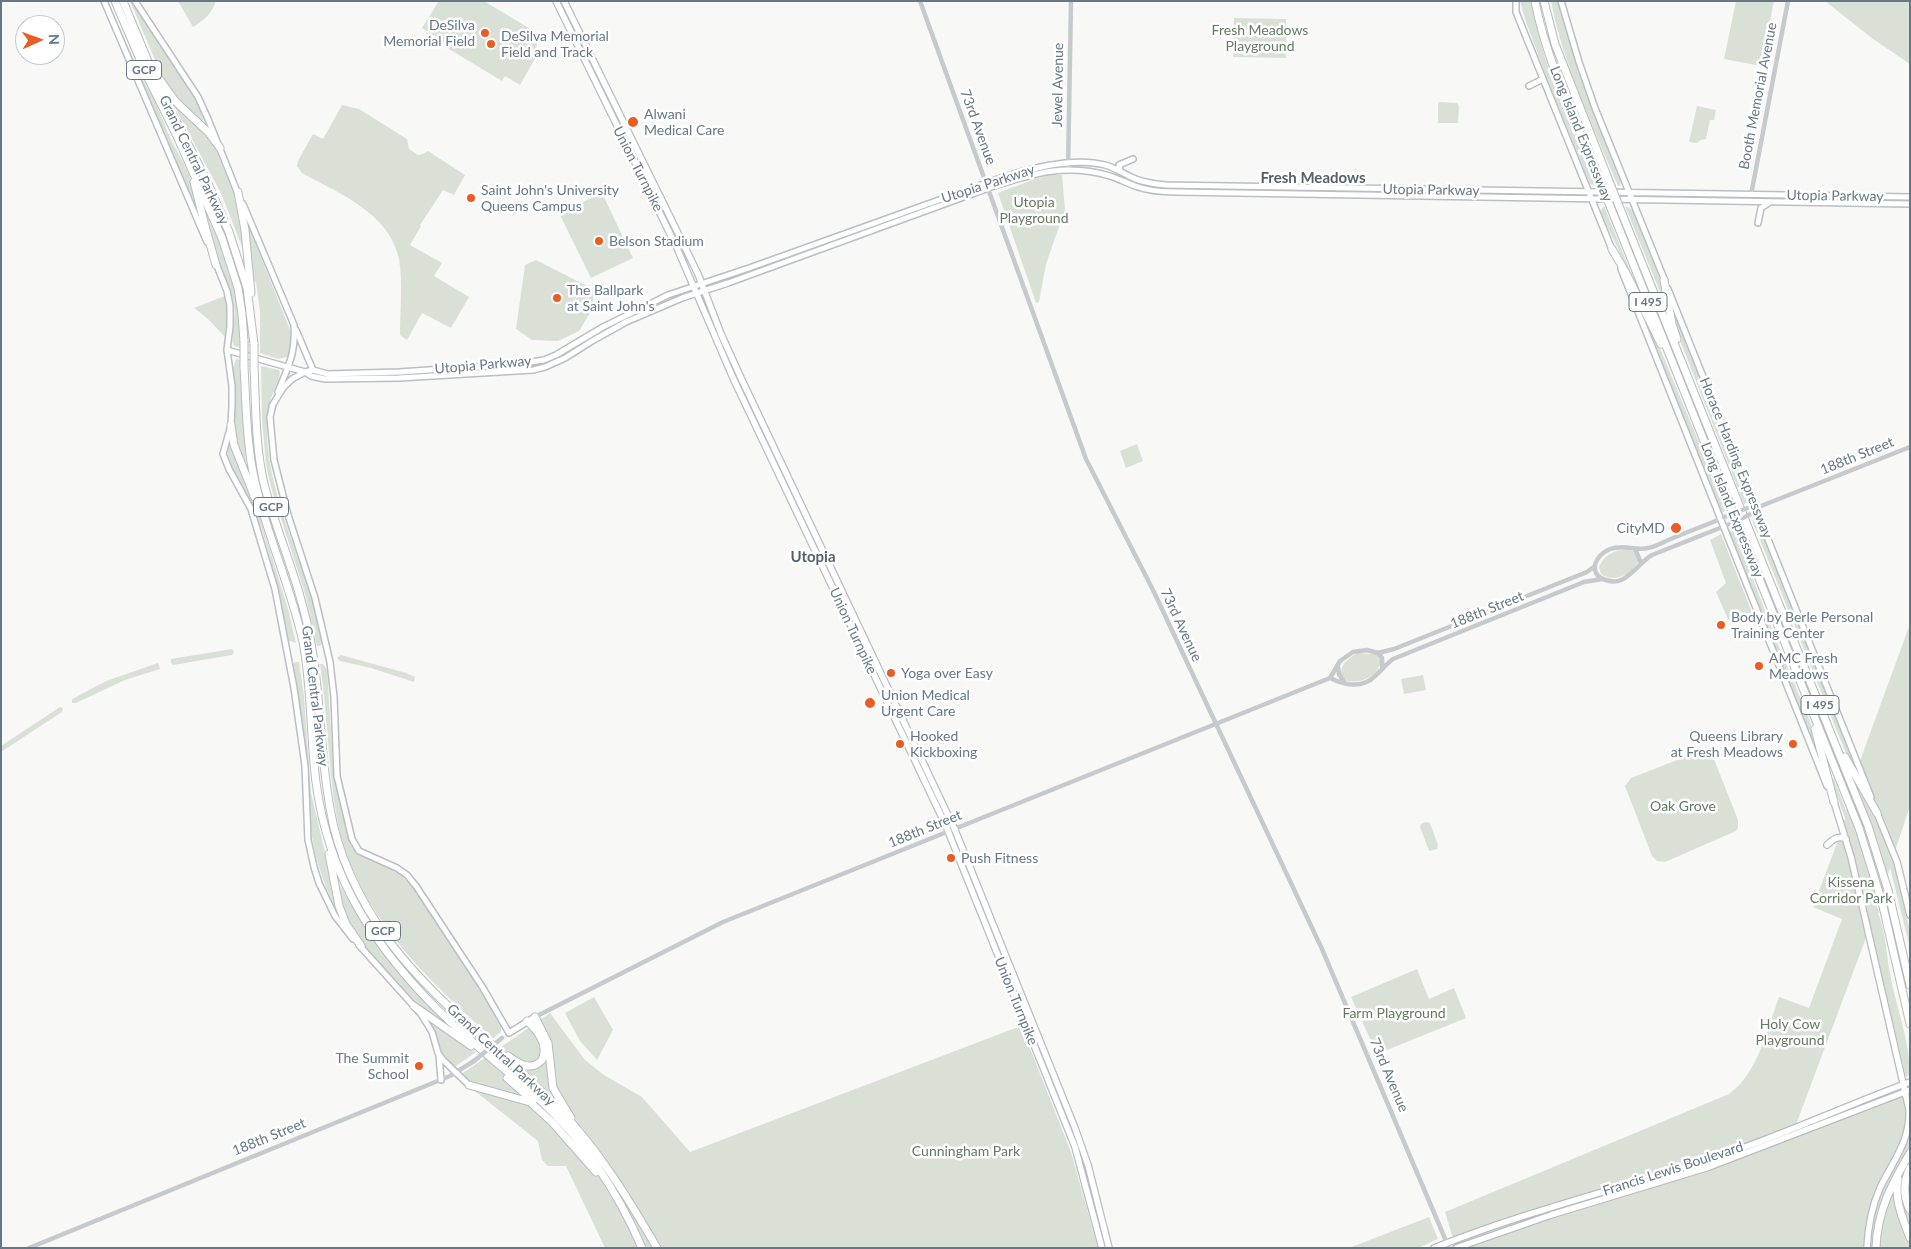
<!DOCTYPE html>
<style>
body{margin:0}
#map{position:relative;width:1911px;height:1249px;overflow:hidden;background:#f8f8f6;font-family:Lato,sans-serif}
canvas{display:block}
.frame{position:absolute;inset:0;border:2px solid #678;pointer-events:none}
.north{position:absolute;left:15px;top:15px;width:50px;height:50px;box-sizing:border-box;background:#fff;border:1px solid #c2c9cf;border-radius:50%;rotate:88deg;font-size:14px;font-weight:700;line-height:20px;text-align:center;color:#678}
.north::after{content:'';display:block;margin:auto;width:18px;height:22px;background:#e95d25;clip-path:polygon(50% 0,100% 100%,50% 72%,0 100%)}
</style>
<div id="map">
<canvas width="1911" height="1249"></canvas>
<div class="frame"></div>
<div class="north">N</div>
</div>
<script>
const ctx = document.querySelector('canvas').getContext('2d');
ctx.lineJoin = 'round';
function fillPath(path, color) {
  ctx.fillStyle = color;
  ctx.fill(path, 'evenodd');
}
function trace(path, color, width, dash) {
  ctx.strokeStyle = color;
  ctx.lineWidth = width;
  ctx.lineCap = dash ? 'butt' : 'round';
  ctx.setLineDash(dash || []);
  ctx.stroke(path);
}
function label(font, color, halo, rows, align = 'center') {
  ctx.font = font + ' Lato,sans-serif';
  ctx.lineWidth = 5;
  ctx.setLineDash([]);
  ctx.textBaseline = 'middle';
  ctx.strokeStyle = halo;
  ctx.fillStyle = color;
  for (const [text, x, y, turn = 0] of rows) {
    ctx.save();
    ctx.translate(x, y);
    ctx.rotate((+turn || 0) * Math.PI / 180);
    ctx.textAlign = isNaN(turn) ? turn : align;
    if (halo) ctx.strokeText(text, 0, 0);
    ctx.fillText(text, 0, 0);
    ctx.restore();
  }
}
fillPath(new Path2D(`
 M107,1l32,72 15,26 17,41 18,33 16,60z
 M130,1h2l59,92 7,12 6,15 -4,1 -21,-18 -12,-15z
 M178,1h38c-4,13 -12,19 -23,26z
 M439,1h45l45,27 8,14 -1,15 -16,28 -15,-9 -3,5 -58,-35 2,-3 -24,-15z
 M1520,1h12l8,39 6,20 50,126 -6,-2 -44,-108 -20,-54z
 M1551,1h7l25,84 38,96 -1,5h-2c-25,-60 -55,-121 -67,-185z
 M1736,1h38l-13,65 -37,-7z
 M1825,1h85v63l-37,-25z
 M1234,18l52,1v39l-53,-1z
 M171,100l36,33 6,10 27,66 4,43 -23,-59z
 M1439,102l18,1 2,3 -1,17h-20v-19z
 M342,105l17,4 48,30 2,10 9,6 5,-1 5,-3 37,24 -11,20 -11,-5 -23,35 1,1 -11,19 32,18 -8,13 35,21 -18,31 -29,-15 -15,27 -7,-5c0,-25 3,-52 -1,-76 -9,-46 -61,-66 -97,-86l-5,-7 1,-5 15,-27 10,5z
 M1697,106l19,4 -2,10h-4l-4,19 -5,1 -4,3 -8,-1z
 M1051,175h11l3,35 -19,54 -7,38 -3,1 -38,-110 37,-14z
 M602,193l31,65 -42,20 -32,-65z
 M203,201c17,33 32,71 37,108 1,12 1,26 2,39l-8,-2c-4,-9 2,-28 0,-41 -3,-18 -12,-34 -19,-51 -6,-16 -9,-35 -13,-52z
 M1604,206l32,79 -34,-69 -1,-6z
 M1625,206l8,4 27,69 4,23z
 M246,220l45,112v20l-4,5 -9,2 -18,-6v-41l-4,-30h-3z
 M536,260l57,29v19l-14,23 -21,10 -26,-1 -16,-11 9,-64z
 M225,296l2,21 -2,20 -17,-18 -14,-11z
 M1636,301l25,50 66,159 -6,3z
 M1671,304l79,198 -6,2 -68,-174z
 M236,359l4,1 6,104 -3,2 -5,-14 -4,-22 1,-33 -3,-26z
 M261,366l18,4 1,3c-2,11 -8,21 -11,32 -2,9 -2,18 -2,27 1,68 43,142 56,210l-3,4h-3l-11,-49 -35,-110 -5,-22 -4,-45z
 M229,442l3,2 24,61 32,104 8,34 -9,-3c-7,-42 -18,-100 -36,-138 -10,-21 -28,-36 -22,-60z
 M1137,444l6,17 -17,7 -6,-17z
 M1756,518l101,251 53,-145v182l-17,51 17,74v17l-20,-80 -13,39 2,5 -1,1c8,20 8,40 12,60 6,35 20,67 20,102l-4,2 -36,-150 -79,211 119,-45v155h-454l-11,-36 284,-118c29,-21 38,-64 50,-97l30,11 33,-89 -29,-12 27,-72 5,-17 -14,-38 1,-2 2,1 12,32 10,-37 -11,-23 -93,-231z
 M1733,527l44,115 33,79 12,43 -94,-234z
 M1721,534l32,81 -19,8 -6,-4 -12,-27 10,-9 -16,-43z
 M1627,549l8,3 4,7c-5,15 -25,25 -38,15l-2,-7c5,-12 15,-17 28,-18z
 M232,649l2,3 -2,3 -59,10 -2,-2v-4z
 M1357,653l19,1 5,6c-3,17 -18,23 -34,21l-6,-6c0,-12 7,-16 16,-22z
 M341,655l65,18 9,4 -1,5 -43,-14 -31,-7 -3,-3z
 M295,662h4l5,34 7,97 29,123c-17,-31 -28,-63 -30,-98 -1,-12 0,-23 -1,-35 -4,-39 -8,-79 -17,-117z
 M158,663l2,6 -35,11 -49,23h-4v-4l4,-2 30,-16z
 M320,664h3l4,5 7,109 16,65 8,12 29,11 14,9 9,9 40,55 51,85v8l-8,6c-66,-58 -139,-128 -156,-219 -9,-51 -9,-103 -17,-155z
 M1423,675l3,15 -22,4 -3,-15z
 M60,707l3,1 -1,4 -61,40v-6z
 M1703,750l9,4 26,66v8l-2,3 -71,31 -8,-1 -5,-5 -27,-70 6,-8z
 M1426,822l4,1 8,22 -1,4 -8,2 -9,-24 1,-3z
 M337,880c17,30 35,61 57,87 23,28 51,52 77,77l-50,-36 -61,-65c-14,-20 -19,-40 -23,-63z
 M1417,969l12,30 25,-11 12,30 -89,36 -26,-57z
 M594,997l19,33 -16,30 -17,-19 -15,-28z
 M550,1013l35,47 19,15 38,22 48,55 328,-125 4,1 49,124 27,96h-493l-39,-82h-18l-6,-6 -4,-19 -81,-64 35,-24 -18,-18 20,17z
 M429,1019l47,33 -20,14 -3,1 -13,-13 -1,-9 -11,-24z
 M1429,1217l9,22 -20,9h-69z`), '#d9e1d7');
const secondary = new Path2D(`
 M104,1l103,241
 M135,1l63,96 10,22 30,75
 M1516,1v11l97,240
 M1561,1l18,61 16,46 70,173
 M1529,86l14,-7
 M1120,171l-1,-6 14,-6
 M243,204l51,121c2,29 -6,41 -16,67
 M1758,223l3,-15 9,-6
 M215,261l12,30 3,15v20l-3,24 5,36v19l-1,20 -8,29 6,15 22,40 24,80 19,99 11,78 3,74 6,27 5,16 16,33 18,23
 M1621,269l206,517
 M1668,289l203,508
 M296,330l17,40
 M227,350l78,22 6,4 14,3 74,-1 134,-8 12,-3 20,-9 27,-17 34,-19 56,-24 46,-15 266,-97c41,-13 73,-23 116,-10 9,3 17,7 25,10 13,5 28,6 42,6l733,12
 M273,404l-3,13 4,43 14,55 27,83 15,64 4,35 3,79 15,63 7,12 38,17 10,7 9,11 67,102 26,45 26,-16
 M272,406l11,-18 9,-9 13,-7 8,-2 15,4 71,-2 118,-8 27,-4 12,-5 47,-28 65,-32 81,-27 243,-87c32,-11 79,-25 113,-16 8,2 16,7 24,11 11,6 24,8 37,9l744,12
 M359,945l62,69 11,18 6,21 5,7 26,25
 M439,1056l2,24`);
const primary = new Path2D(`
 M556,1l121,247 56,130 213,448 129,321 27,101
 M564,1l134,273 23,60 20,44 214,452 120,298 13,37 21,83
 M1834,802l17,55 58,252c2,31 -16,52 -29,79 -8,18 -12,39 -13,60
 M1877,813l20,49 13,53
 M1827,845c5,-5 11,-10 19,-6
 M1434,1248c90,-36 183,-59 274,-88 69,-22 134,-53 202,-78
 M1456,1248l95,-33 158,-48 201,-77`);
const motorway = new Path2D(`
 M115,1l32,75 30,60 45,102 16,50 4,26 2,27
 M123,1l36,87 47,91 23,53 18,56 7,56
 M1535,1c11,60 44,128 67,185
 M1544,1l11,43 56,142
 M158,77l17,24 34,32 11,15
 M194,182l11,44 11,39
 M238,192l7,38 6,63
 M1610,206l249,622 23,74 28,122
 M1619,206l249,620 20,64 22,95
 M1612,249l14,24 35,71
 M1664,280l8,44 5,15
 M244,367c2,33 2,67 8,100 11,60 38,116 51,175 9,46 7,94 13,140 10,75 39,133 87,190 28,34 61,63 94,91 14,12 29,23 42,36 44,41 79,93 103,149
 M254,367c2,41 1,81 11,121 14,51 37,101 46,155 10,54 9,111 19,165 8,49 30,93 59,133 48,64 114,110 169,167 40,41 70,90 99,140
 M231,425l3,20 21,53
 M1815,729l19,73
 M1845,757l32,56
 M329,854l10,52 7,18 15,22
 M414,1006l57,40
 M535,1017l13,26 5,45 18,30
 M508,1056c11,8 23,16 34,4 7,-15 -4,-29 -15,-39
 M507,1078l26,23
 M469,1085l61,17 22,20 44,50
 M1910,1168c-7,14 -7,28 0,42
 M1898,1179c-4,21 5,40 12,59
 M1876,1248c1,-37 16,-64 34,-95`);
trace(secondary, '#babfc4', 8);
trace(primary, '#b9bdc1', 8);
trace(motorway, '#b8bcbf', 9);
trace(new Path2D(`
 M920,1l166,458 67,131 169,359 127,299
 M1068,170l3,-169
 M1751,195l37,-194
 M1753,508h3l154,-61
 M1723,518c-17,7 -33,13 -50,20 -8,3 -17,9 -25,10 -13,3 -24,-4 -38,1 -7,3 -13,8 -15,16 -1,6 1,10 6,13 24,13 34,-13 51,-23l78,-31
 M1635,549l6,14
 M1378,653l4,5v9
 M1338,667l1,7 5,8
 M1330,678c14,7 33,11 45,-2 7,-6 10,-11 18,-17l191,-77 18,-3
 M535,1017l188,-95 607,-244 10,-17 13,-9 14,-2 11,3 16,-4 193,-77 8,-6
 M29,1248l421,-172 24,-15`), '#c6cacd', 4.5);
trace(secondary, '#fff', 5);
trace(primary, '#fff', 5.5);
trace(motorway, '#fff', 7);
const motorwayBridge = new Path2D(`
 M1602,186l8,20
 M1611,186l8,20
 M244,341v26
 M254,344v23`);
trace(motorwayBridge, '#b8bcbf', 9, []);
trace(new Path2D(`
 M1724,517l26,-10
 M1730,524l23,-11
 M474,1061l28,-23`), '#c6cacd', 4.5);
trace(motorwayBridge, '#fff', 7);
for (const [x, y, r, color] of [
 [485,33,5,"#e95d25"],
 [491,44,5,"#e95d25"],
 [633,122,6,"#e95d25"],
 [471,198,5,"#e95d25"],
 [599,241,5,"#e95d25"],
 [557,298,5,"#e95d25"],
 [1676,528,6,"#e95d25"],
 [1721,625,5,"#e95d25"],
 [1759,666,5,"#e95d25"],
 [891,673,5,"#e95d25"],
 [870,703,6,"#e95d25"],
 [900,744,5,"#e95d25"],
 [1793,744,5,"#e95d25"],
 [951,858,5,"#e95d25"],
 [419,1066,5,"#e95d25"]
]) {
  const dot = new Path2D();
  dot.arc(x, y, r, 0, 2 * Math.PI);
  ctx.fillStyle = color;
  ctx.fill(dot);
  trace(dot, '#fff', 2);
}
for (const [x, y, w] of [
 [144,70,35],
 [1648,302,38],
 [271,507,35],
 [1820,705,38],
 [383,931,35]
]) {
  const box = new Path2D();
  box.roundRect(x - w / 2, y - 9.5, w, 19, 4);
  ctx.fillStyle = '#fff';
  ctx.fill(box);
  trace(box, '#678', 1);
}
label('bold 12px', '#678', null, [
 ["GCP",144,70],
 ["I 495",1648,302],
 ["GCP",271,507],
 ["I 495",1820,705],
 ["GCP",383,931]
]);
label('14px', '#678', '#fff', [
 ["DeSilva",475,25,"right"],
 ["Memorial Field",475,41,"right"],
 ["DeSilva Memorial",501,36],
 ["Field and Track",501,52],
 ["Alwani",644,114],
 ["Medical Care",644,130],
 ["Saint John's University",481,190],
 ["Queens Campus",481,206],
 ["Belson Stadium",609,241],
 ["The Ballpark",567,290],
 ["at Saint John's",567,306],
 ["CityMD",1665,528,"right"],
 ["Body by Berle Personal",1731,617],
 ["Training Center",1731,633],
 ["AMC Fresh",1769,658],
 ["Meadows",1769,674],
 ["Yoga over Easy",901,673],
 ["Union Medical",881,695],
 ["Urgent Care",881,711],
 ["Hooked",910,736],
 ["Kickboxing",910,752],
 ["Queens Library",1783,736,"right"],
 ["at Fresh Meadows",1783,752,"right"],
 ["Push Fitness",961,858],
 ["The Summit",409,1058,"right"],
 ["School",409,1074,"right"]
], 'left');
label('14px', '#657a62', '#fff', [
 ["Fresh Meadows",1260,30],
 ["Playground",1260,46],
 ["Utopia",1034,202],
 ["Playground",1034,218],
 ["Oak Grove",1683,806],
 ["Kissena",1851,882],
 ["Corridor Park",1851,898],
 ["Farm Playground",1394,1013],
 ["Holy Cow",1790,1024],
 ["Playground",1790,1040],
 ["Cunningham Park",966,1151]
]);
label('14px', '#678', '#fff', [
 ["Jewel Avenue",1058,85,-89],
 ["Booth Memorial Avenue",1758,96,-79],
 ["73rd Avenue",978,127,70],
 ["Long Island Expressway",1581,134,68],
 ["Grand Central Parkway",194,160,64],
 ["Union Turnpike",638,169,63],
 ["Utopia Parkway",988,184,-18],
 ["Utopia Parkway",1431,190,1],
 ["Utopia Parkway",1835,196,1],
 ["Utopia Parkway",483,365,-5],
 ["188th Street",1857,456,-22],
 ["Horace Harding Expressway",1736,458,68],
 ["Long Island Expressway",1732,510,68],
 ["188th Street",1487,610,-22],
 ["73rd Avenue",1181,625,65],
 ["Union Turnpike",853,631,65],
 ["Grand Central Parkway",315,696,83],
 ["188th Street",925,829,-22],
 ["Union Turnpike",1016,1001,68],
 ["Grand Central Parkway",501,1055,43],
 ["73rd Avenue",1389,1075,67],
 ["188th Street",269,1137,-22],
 ["Francis Lewis Boulevard",1673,1169,-18]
]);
label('bold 15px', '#55616c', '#fff', [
 ["Fresh Meadows",1313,178],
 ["Utopia",813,557]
]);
</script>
